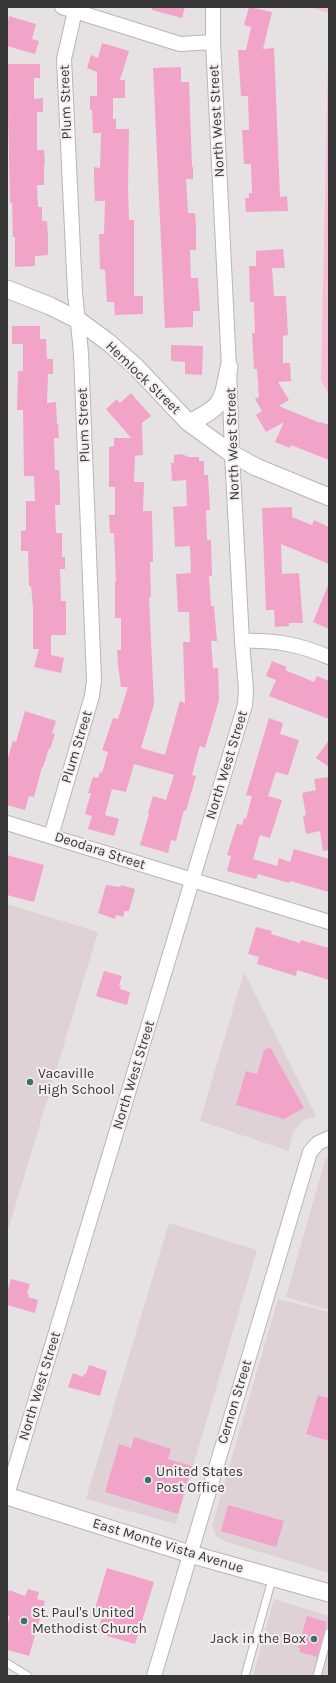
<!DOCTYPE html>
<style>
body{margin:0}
#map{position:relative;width:336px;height:1683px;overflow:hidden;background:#e6e1e3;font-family:Karla,sans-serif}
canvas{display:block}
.frame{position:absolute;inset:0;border:8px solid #373636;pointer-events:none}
</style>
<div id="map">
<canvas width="336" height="1683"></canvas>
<div class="frame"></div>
</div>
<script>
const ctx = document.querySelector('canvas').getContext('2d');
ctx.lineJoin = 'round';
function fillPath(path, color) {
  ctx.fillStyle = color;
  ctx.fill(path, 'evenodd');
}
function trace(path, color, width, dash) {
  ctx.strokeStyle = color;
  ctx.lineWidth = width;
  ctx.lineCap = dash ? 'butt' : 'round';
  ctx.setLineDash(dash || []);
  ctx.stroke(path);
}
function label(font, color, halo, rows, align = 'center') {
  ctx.font = font + ' Karla,sans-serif';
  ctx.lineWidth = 4;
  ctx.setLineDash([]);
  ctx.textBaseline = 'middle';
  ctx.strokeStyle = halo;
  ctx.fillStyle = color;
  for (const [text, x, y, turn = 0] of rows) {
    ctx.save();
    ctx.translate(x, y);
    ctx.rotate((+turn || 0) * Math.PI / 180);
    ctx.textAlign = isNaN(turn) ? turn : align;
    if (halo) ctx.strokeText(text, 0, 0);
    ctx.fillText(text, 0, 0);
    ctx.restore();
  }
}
fillPath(new Path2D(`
 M7,904l91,28 -91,301z
 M244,972l72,144 -12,4 -11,12 -4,19 -89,-30z
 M326,1157l3,1v152l-43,-13z
 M169,1223l88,27 -81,274 -90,-25z
 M278,1299l51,13v261l-105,-32 -8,-5 -4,-10z
 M274,1599l55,17v60h-76z`), '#dfd2d7');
fillPath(new Path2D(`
 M310,7h19v387l-8,-13 8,-368z`), '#f9bcd7');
fillPath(new Path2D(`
 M152,7h33l-3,11 -30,-8z
 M249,7l23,5 -9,37 11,-1 6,149 7,-1 1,15 -42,1 -1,-14h4v-5h3l-1,-29h-7l-2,-34h7l-1,-34h-7l-3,-46h8l5,-23 -7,-2z
 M9,16l27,8 -4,15 7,2 -4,13 -28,-8v-20z
 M102,43l27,8 -9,29h5v18h-12v21h3v10h13l-1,59 1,32h5v76h9v18l-28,1 -1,-13h-7l-2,-32 -5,-1 -1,-35h5l1,-33h-10l-1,-21v-13l6,1 1,-35h-8l-1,-23h-2v-14h7v-24l-10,-4 4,-13 7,3z
 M7,64h33v14h-6v21l9,-1v14h-6v38h7l1,14h-1v21h-7l1,22h4v14h5l1,15v19l-13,1v10l-20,1v-30h-2l-1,-34h-2z
 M181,67v15h8l3,85h1v12h-7l2,34h7l1,14v23h-6l1,28h7l2,33h-7v16l-28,1 -12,-260z
 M283,249l2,19h-13l2,28h12l2,39 -5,1v27h7l1,18 -13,1 11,18 -10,6 41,17v-1l9,3v35l-38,-15 -1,3 -15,-6 9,-20 -18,10 -10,-17 6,-4 -7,-12 4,-2 -2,-28h-3l-2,-36h3l-1,-31h-4l-1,-36h7v-15z
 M12,326h28v13h6l1,20h6v15h-5l-1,29 9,-1 1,22h1l1,14h-5l1,32h4l1,16v19h-5l1,28h6v24h3v12h-5l1,32h5v34h-15v20l13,3 -3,15 -27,-6 5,-18h-6v-42l-2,-21h-2l-1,-35h-7v-20l5,-1v-29h9l-1,-25h-10l-1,-66h-6l1,-39h5v-27h-11z
 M171,345l32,1 -1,29 -17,-1v-12l-14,-1z
 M131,393l20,23 -9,7 1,32 -8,1 -1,26h10l-1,29h9l1,51h-3l1,35h-2l5,107 -13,44 24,7 15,-54 5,2 -2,-61h7l-1,-30h-11l-2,-38 15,-1 -1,-27 -15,1 -2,-40 14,-1 -1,-26 -14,1 -1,-18h3v-8l8,-1 6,3h11v4h5v14h4l2,35h-4l1,30h4l1,36h-3l2,30h3l3,35h-6l2,27h5l1,32 -14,48 -5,-2 -2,6 -6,23 4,1 -10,35 -2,-1 -8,31 -5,-1 -3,13 -28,-8 9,-31 -1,-1 5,-17 13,4 8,-25 -40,-11 -8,28 -14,-3 -7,26 14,4 -5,17 -26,-7 4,-13 -7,-2 6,-21h-3l5,-16 5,1 2,-6 2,1 6,-21 -6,-2 5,-14 6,-18 5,1 10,-32h-7l-3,-22 -1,-15h4v-32h-6v-36h1l-2,-49h-4l-1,-18h6v-28h-6v-40l5,-1v-8h17l-25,-29 11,-10 3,4z
 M292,507v10l20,8 2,-5 15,7v37l-48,-20 1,30 17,-1 4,50h-14v3l-14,1 -1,-17h-8l-4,-102z
 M329,583v46l-16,-7z
 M272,661l15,6 -2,3 29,12 3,-6 12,5v38l-60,-23 7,-16 -10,-4z
 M25,711l31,10 -4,12 3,1 -5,15 -1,-1 -6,19h-1l-8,30 -5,-1 -4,14 -18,-5v-44l6,-20 3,1z
 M269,718l14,5 -3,11 19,6 -11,35 -12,-3 -8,24 14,4 -12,38 -10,-3 -7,24 24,7 2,-8 11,4 4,-13 35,10v33l-39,-11 -1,2 -31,-9 -2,5 -29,-8 4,-15 -4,-1 10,-31 5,1 2,-7 2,1 6,-23 -6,-1z
 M329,740v27l-13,-9z
 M329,777v73l-6,1 -3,-20 -14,3 -3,-18 3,-1 -4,-22 14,-3 -2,-11z
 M7,855l37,10 -10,37 -27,-7z
 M106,885l14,2 1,-2 14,4 -6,22h-4l-2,6 -7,-2 -1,4 -17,-6z
 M256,927l16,4 -1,3 29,9 1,-3 28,8v32l-32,-10 -1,6 -39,-12 2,-7 -11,-3z
 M104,971l18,5 -3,9 2,1 -1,3 10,3 -3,13 -31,-9z
 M270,1047l34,61 -20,11 -48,-14 10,-34 11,3 7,-24z
 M11,1279l19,5 -3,9 2,1 -1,3 10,3 -3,13 -28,-8v-13z
 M89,1365l18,6 -7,25 -32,-9 5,-14 10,4 1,-3h2z
 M318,1395l11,3v43l-23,-7z
 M134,1437l37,12 -3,10 24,7 -14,48 -73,-22 14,-48 12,4z
 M228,1505l56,16 -8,26 -55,-16z
 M107,1568l47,14 -19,62 -28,-8v-2l-9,-3 4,-14 -9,-2z
 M28,1589l11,3 -2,7 8,2 -16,55 -22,-6v-24l3,-10 -3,-1v-19l2,-6 16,6z
 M307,1616l20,6 -10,35 -18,-5 1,-4h-2z`), '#f2a4c8');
const service = new Path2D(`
 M7,1663l21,13
 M245,1676l28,-100
 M317,1676l12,-44`);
const minor = new Path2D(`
 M62,7l118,37 33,-2
 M242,641c33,-1 56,3 87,16
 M7,823l322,99
 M51,836l41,-140 2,-16 -13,-327 -6,-60 -11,-234 11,-48
 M7,1495l238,-790 1,-15 -4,-49 -10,-187 -3,-87 -16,-325v-35
 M154,1676l156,-524 8,-9 11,-5`);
const tertiary = new Path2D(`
 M7,289l43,17 28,14 30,22 28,25 52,55 44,32 24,13 73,30
 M189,423c34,-17 33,-20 40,-56
 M7,1496l183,58 139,39`);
trace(service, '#b9b5b6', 9);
trace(minor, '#b9b5b6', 16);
trace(tertiary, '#b9b5b6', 19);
trace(service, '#fff', 7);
trace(minor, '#fff', 14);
trace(tertiary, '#fff', 17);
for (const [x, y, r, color] of [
 [30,1082,4,"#387663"],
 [148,1480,4,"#387663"],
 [24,1621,4,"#387663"],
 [314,1639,4,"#387663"]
]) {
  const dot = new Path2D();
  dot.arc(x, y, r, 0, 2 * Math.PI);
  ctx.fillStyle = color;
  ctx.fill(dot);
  trace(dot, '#f3eef0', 1.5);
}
label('14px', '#373636', '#f3eef0', [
 ["Plum Street",66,102,-92],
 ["North West Street",217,121,-93],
 ["Hemlock Street",143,378,44],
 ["Plum Street",84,425,-92],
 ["North West Street",233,444,-92],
 ["Plum Street",77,747,-73],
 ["North West Street",227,765,-73],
 ["Deodara Street",100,851,18],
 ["North West Street",134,1075,-73],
 ["North West Street",40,1386,-73],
 ["Cernon Street",235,1402,-73],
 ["East Monte Vista Avenue",168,1546,17]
]);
label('14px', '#373636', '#f3eef0', [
 ["Vacaville",38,1074],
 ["High School",38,1090],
 ["United States",156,1472],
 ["Post Office",156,1488],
 ["St. Paul's United",32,1613],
 ["Methodist Church",32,1629],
 ["Jack in the Box",306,1639,"right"]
], 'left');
</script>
